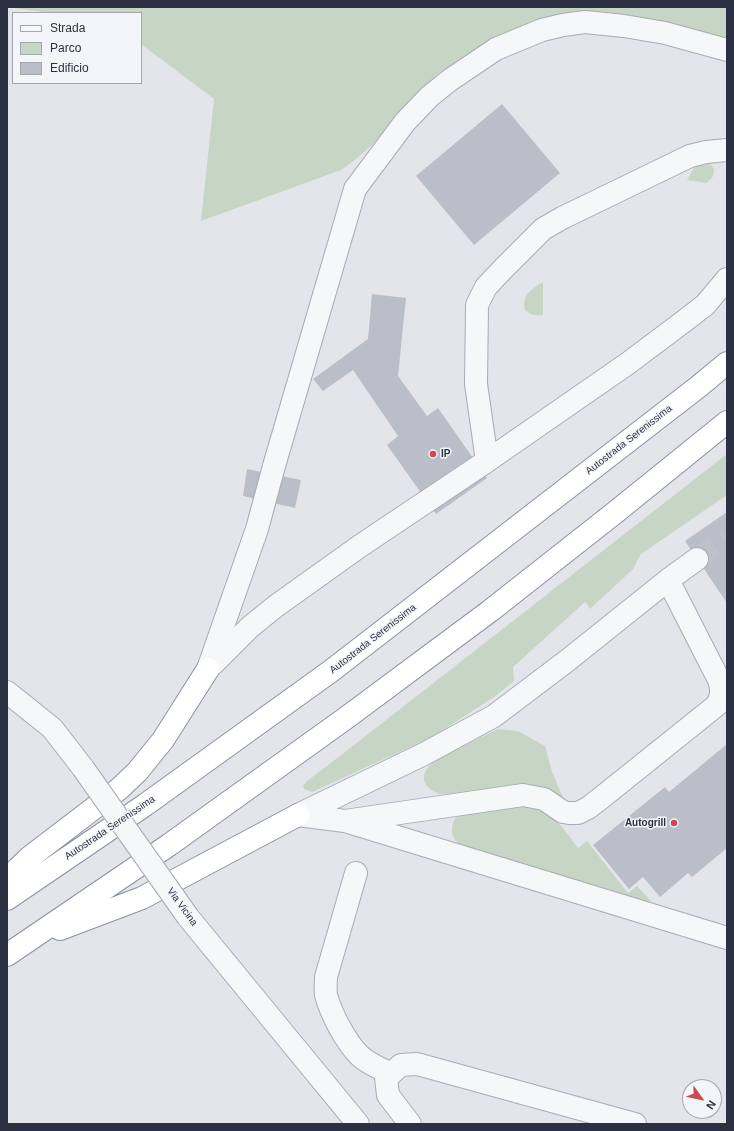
<!DOCTYPE html>
<style>
body{margin:0}
#map{position:relative;width:734px;height:1131px;overflow:hidden;background:#e3e5eb;font-family:Helvetica,sans-serif}
canvas{display:block}
.frame{position:absolute;inset:0;border:8px solid #2b3143;pointer-events:none}
.legend{position:absolute;left:12px;top:12px;width:130px;height:72px;box-sizing:border-box;background:#f3f5f8;border:1px solid #a3a7b0;margin:0;padding:5px 7px;list-style:none;font-size:12px;color:#2b3143}
.legend li{display:flex;align-items:center;gap:8px;height:20px}
.legend b{width:20px;border:1px solid #a3a7b0}
.north{position:absolute;left:682px;top:1079px;width:40px;height:40px;box-sizing:border-box;background:#f3f5f8;border:1px solid #a3a7b0;border-radius:50%;rotate:123deg;font-size:11px;font-weight:700;line-height:16px;text-align:center;color:#2b3143}
.north::after{content:'';display:block;margin:auto;width:14px;height:18px;background:#cd4a52;clip-path:polygon(50% 0,100% 100%,50% 72%,0 100%)}
</style>
<div id="map">
<canvas width="734" height="1131"></canvas>
<div class="frame"></div>
<ul class="legend">
<li><b style="height:5px;background:#f6f7f9"></b>Strada</li>
<li><b style="height:11px;background:#c7d5c4"></b>Parco</li>
<li><b style="height:11px;background:#babec8"></b>Edificio</li>
</ul>
<div class="north">N</div>
</div>
<script>
const ctx = document.querySelector('canvas').getContext('2d');
ctx.lineJoin = 'round';
function fillPath(path, color) {
  ctx.fillStyle = color;
  ctx.fill(path, 'evenodd');
}
function trace(path, color, width, dash) {
  ctx.strokeStyle = color;
  ctx.lineWidth = width;
  ctx.lineCap = dash ? 'butt' : 'round';
  ctx.setLineDash(dash || []);
  ctx.stroke(path);
}
function label(font, color, halo, rows, align = 'center') {
  ctx.font = font + ' Helvetica,sans-serif';
  ctx.lineWidth = 3;
  ctx.setLineDash([]);
  ctx.textBaseline = 'middle';
  ctx.strokeStyle = halo;
  ctx.fillStyle = color;
  for (const [text, x, y, turn = 0] of rows) {
    ctx.save();
    ctx.translate(x, y);
    ctx.rotate((+turn || 0) * Math.PI / 180);
    ctx.textAlign = isNaN(turn) ? turn : align;
    if (halo) ctx.strokeText(text, 0, 0);
    ctx.fillText(text, 0, 0);
    ctx.restore();
  }
}
fillPath(new Path2D(`
 M7,7h720v33l-34,-11 -53,-9 -124,9 -46,23 -31,21 -28,27 -38,44 -17,15 -15,11 -140,51 13,-122 -73,-55v-31h-92z
 M698,161h10l6,8c0,7 -2,10 -8,14l-19,-3z
 M543,282v33c-8,1 -12,0 -18,-5 -3,-16 6,-20 18,-28z
 M727,454v41l-86,59 -8,15 -43,40 -5,-7 -72,65 1,14 -20,16 -62,40 -120,55 -8,-3 -1,-3 4,-5 29,-22z
 M498,729l20,2 27,15 7,26 12,28c-6,-5 -12,-9 -19,-11 -33,-9 -72,5 -105,5 -22,-8 -20,-23 -3,-35z
 M524,804c31,9 36,20 54,44l9,-7 41,52 9,-7 14,15 -6,1 -184,-56c-5,-4 -9,-9 -9,-16 0,-3 1,-9 3,-11 7,-9 56,-13 69,-15z`), '#c7d5c4');
fillPath(new Path2D(`
 M502,104l58,69 -86,72 -58,-69z
 M372,294l34,4 -8,78 29,40 11,-8 49,70 -51,36 -49,-69 11,-9 -45,-66 -30,21 -10,-12 55,-40z
 M247,469l54,11 -6,28 -52,-12z
 M727,512v91l-42,-62z
 M727,744v104l-35,29 -4,-4 -28,24 -17,-20 -14,12 -36,-44 72,-58 4,5z`), '#babec8');
trace(new Path2D(`
 M697,559l30,-21`), '#bec1c9', 22, [22, 11]);
const minor = new Path2D(`
 M487,461l140,-97 56,-42 22,-17 22,-26
 M213,664l37,-37 26,-21 84,-60 127,-85 -11,-77 1,-79 9,-18 17,-18 40,-40 19,-11 128,-62 16,-4 21,-2
 M208,669l49,-140 17,-63 81,-277 50,-67 25,-26 20,-16 46,-31 46,-19 21,-5 22,-3 39,4 41,7 62,17
 M7,692l45,36 31,40
 M298,815l126,-61 70,-38 74,-56 100,-80 29,-21
 M298,815l47,6 382,117
 M345,821l178,-26 21,4 19,13 6,1h9l10,-5 13,-10 116,-93c5,-9 5,-15 2,-25l-51,-100
 M356,873l-30,104c0,6 -1,13 0,18 5,19 20,47 33,60 9,9 21,13 32,19
 M188,917l170,207
 M410,1124l-22,-29 -2,-17 15,-13 16,-1 218,60`);
const highway = new Path2D(`
 M7,879l23,-22 89,-68 18,-17 26,-32 45,-71
 M7,899l138,-94 186,-134 367,-284 29,-24
 M60,929l82,-31 156,-83
 M7,955l162,-110 177,-127 144,-107 127,-100 110,-89`);
trace(minor, '#a8abb5', 24);
trace(highway, '#8a91a2', 24);
trace(minor, '#f6f7f9', 22);
trace(highway, '#fff', 22);
const minorBridge = new Path2D(`
 M83,768l105,149`);
trace(minorBridge, '#a8abb5', 24, []);
trace(minorBridge, '#f6f7f9', 22);
for (const [x, y, r, color] of [
 [433,454,4,"#cd4a52"],
 [674,823,4,"#cd4a52"]
]) {
  const dot = new Path2D();
  dot.arc(x, y, r, 0, 2 * Math.PI);
  ctx.fillStyle = color;
  ctx.fill(dot);
  trace(dot, '#f3f5f8', 1.5);
}
label('10px', '#2b3143', '#f3f5f8', [
 ["Autostrada Serenissima",629,440,-38],
 ["Autostrada Serenissima",373,639,-38],
 ["Autostrada Serenissima",110,828,-34],
 ["Via Vicina",182,907,54]
]);
label('bold 10px', '#2b3143', '#f3f5f8', [
 ["IP",441,454],
 ["Autogrill",666,823,"right"]
], 'left');
</script>
